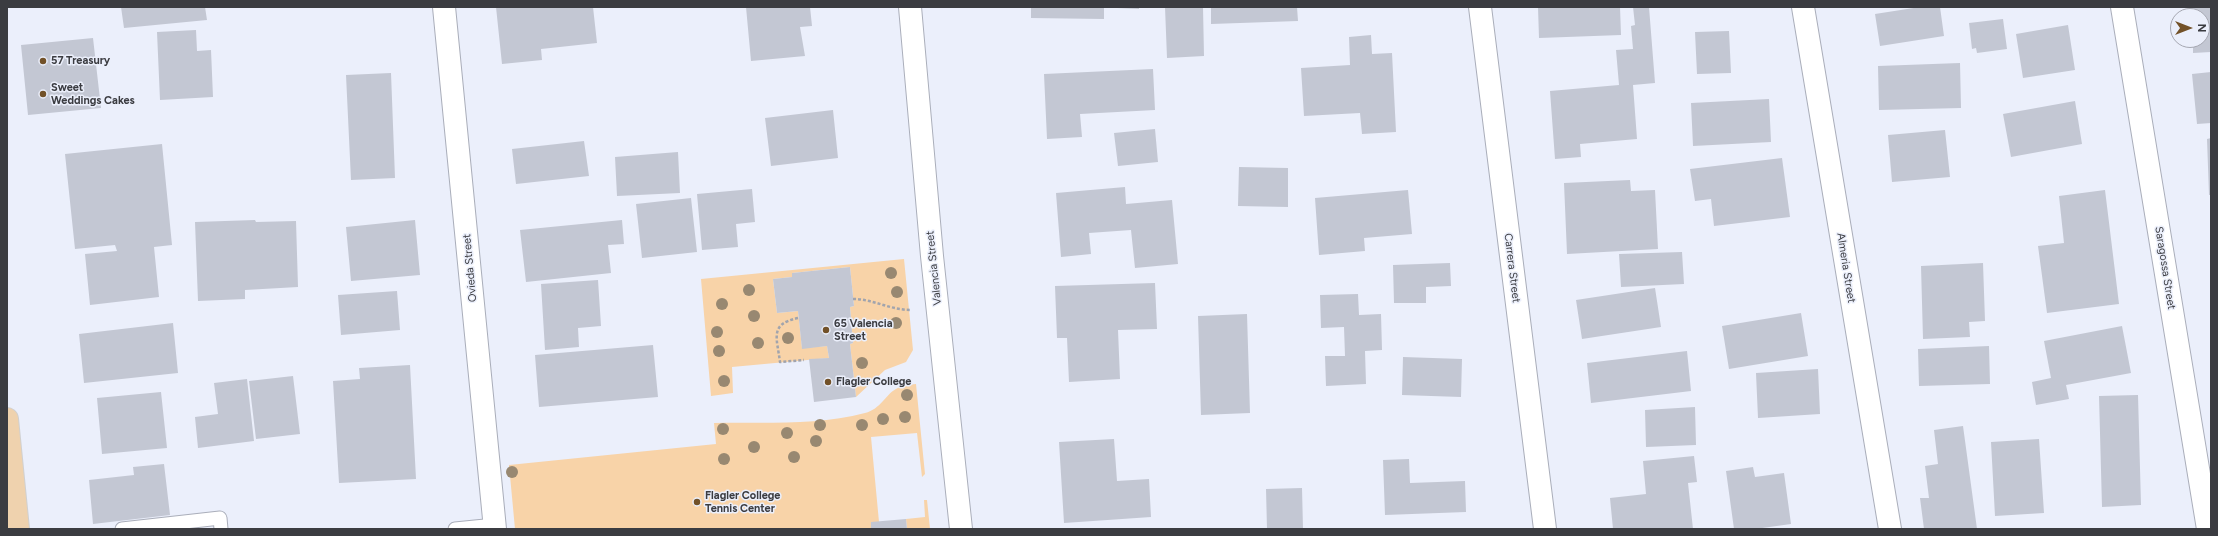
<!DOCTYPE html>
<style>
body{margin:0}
#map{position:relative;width:2218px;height:536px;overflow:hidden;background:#ebeffb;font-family:Figtree,sans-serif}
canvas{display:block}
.frame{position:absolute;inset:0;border:8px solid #3b3c41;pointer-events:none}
.north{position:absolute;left:2170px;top:8px;width:40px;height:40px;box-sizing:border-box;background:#ebeffb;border:1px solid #a5a7b1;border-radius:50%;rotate:90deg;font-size:11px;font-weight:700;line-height:16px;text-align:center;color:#3b3c41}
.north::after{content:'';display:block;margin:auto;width:14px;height:18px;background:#725128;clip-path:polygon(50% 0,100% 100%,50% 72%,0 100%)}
</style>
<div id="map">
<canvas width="2218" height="536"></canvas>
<div class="frame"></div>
<div class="north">N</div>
</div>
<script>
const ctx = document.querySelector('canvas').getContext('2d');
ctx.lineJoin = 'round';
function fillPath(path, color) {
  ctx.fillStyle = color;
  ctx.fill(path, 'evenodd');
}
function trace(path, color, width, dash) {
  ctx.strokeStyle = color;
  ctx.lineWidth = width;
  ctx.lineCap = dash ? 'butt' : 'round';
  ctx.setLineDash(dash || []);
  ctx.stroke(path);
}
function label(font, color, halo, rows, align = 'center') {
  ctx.font = font + ' Figtree,sans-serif';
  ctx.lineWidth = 3;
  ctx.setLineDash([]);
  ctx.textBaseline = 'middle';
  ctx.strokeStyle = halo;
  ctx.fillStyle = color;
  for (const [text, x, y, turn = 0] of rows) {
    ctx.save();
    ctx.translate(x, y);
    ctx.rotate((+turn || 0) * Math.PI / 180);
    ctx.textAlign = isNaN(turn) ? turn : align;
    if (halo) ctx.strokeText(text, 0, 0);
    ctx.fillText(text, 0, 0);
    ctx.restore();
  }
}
fillPath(new Path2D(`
 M904,259l9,91 -7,12 -21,8 -29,27 -6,-53 3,-1 -3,-36 4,-1 -4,-39 -58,6v4l-19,2 4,34 21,-2 4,37 25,-2 2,12 -97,9 1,26 -22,3 -10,-117z
 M916,384l9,90 -3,3 -5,-44 -46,4 8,85h-8v7h-356l-6,-64 207,-21 -2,-21c49,-1 103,3 151,-10 16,-4 20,-18 31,-24 6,-4 13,-4 20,-5z
 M924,500h3l3,29h-23l-1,-10 19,-2z`), '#f8d3a8');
fillPath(new Path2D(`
 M121,7h84l2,13 -83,8z
 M496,7h97l4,36 -56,6 1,11 -40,4z
 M746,7h64l2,19 -12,1 5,29 -54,5z
 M1031,7h73v12l-73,-1z
 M1117,7h22v2l-22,-1z
 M1165,7h38l1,49 -37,2z
 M1211,7h86l1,14 -87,3z
 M1538,7h82l1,28 -82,3z
 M1633,7h16l6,76 -22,2 4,54 -57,5 1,13 -26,2 -5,-68 69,-6 -3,-35 17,-1 -2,-23 4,-1z
 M1920,7h20l4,29 -64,10 -5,-32z
 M2191,7h20v45l-18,1v-13h9v-24h-11z
 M2003,19l4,30 -30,4 -1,-5 -4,1 -3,-26z
 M2068,25l7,45 -52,8 -7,-44z
 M196,30l1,21 14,-1 2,47 -53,3 -3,-68z
 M1729,31l2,42 -34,1 -2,-42z
 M1371,35l1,19 20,-1 4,79 -34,2 -2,-21 -56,3 -3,-48 49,-3 -1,-28z
 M93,38l8,70 -73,7 -7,-70z
 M1960,63l1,45 -82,2 -1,-44z
 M1153,69l2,41 -75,4 2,23 -35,2 -3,-65z
 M2211,72v51l-14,1 -5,-50z
 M391,73l4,105 -44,2 -5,-105z
 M1769,99l2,43 -78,4 -2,-43z
 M2075,101l7,43 -71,13 -8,-43z
 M833,110l5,48 -67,8 -6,-48z
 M1155,129l3,33 -40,4 -4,-33z
 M1945,130l5,47 -58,5 -4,-47z
 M2211,138v57h-2l-2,-56z
 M584,141l5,35 -73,8 -4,-35z
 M162,144l10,101 -18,2 5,50 -69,8 -5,-51 32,-3 -2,-6 -40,4 -10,-95z
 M678,152l2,41 -63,3 -2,-39z
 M1782,158l8,59 -76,9 -3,-27 -16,2 -5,-32z
 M1239,167l49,1v39l-50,-1z
 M1630,180l1,11 24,-1 3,59 -91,5 -3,-71z
 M1125,187l1,17 46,-4 6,64 -43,4 -4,-38 -42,3 2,21 -30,3 -5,-64z
 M752,189l3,33 -19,2 2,23 -36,3 -5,-56z
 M1408,190l4,44 -48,4 1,13 -46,4 -4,-57z
 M2105,190l14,114 -72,9 -9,-67 26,-3 -5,-47z
 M691,198l6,54 -55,6 -6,-54z
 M255,220l1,2 40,-1 2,66 -53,3v9l-47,2 -3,-79z
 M415,220l5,55 -69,6 -5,-54z
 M622,220l2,24 -16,1 3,28 -85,9 -6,-52z
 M1682,252l2,32 -63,3 -2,-33z
 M1450,263l1,23 -25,1v16h-32l-1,-38z
 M1983,263l2,58 -16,1 1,15 -47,2 -2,-73z
 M850,267l4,39 -4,1 3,36 -3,1 6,53 -42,5 -5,-43 20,-1 -2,-12 -25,3 -4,-38 -21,2 -4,-34 19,-2v-4z
 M598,280l3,46 -23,2 1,19 -34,3 -4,-66z
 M1155,283l2,46 -39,1 2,49 -51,3 -2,-44h-10l-2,-52z
 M1655,288l6,39 -79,12 -6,-39z
 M397,291l3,39 -59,5 -3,-40z
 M1358,294l1,21 22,-1 1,36 -17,1 1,33 -40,2 -1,-30h20l-1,-29 -23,1 -1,-33z
 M1801,313l7,43 -79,13 -7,-43z
 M1247,314l3,99 -49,2 -3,-99z
 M173,323l5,50 -94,10 -5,-49z
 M2122,326l9,47 -65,12 3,14 -33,6 -4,-23 19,-4 -7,-37z
 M653,345l5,52 -119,10 -4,-52z
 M1989,346l1,38 -71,2 -1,-37z
 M1687,351l4,40 -100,12 -4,-40z
 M1403,357l59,2 -1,38 -59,-2z
 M410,365l6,114 -77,4 -6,-102 27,-2 -1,-11z
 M1818,369l2,45 -62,4 -2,-45z
 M293,376l7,58 -44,5 -7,-58z
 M247,379l7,62 -56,7 -3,-31 23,-3 -4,-31z
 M161,392l6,56 -65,6 -5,-56z
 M2138,395l3,110 -39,2 -3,-111z
 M1695,407l1,38 -50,2 -1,-37z
 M1963,426l14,103h-53l-4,-31h9l-4,-32 13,-2 -4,-34z
 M1114,439l3,42 32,-2 2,38 -87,6 -5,-81z
 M2039,439l5,74 -49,3 -4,-74z
 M1694,456l3,26 -9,1 5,46h-80l-3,-31 36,-4 -3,-33z
 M1409,459l1,24 55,-2 1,31 -81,3 -2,-55z
 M164,464l6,51 -77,9 -4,-44 45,-5 -1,-8z
 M1753,467l2,10 29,-4 7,51 -36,5h-21l-8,-58z
 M1302,488l1,41h-36l-1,-40z
 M906,519l1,10h-36v-7z`), '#c3c7d3');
const lane = new Path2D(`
 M122,529l98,-11 1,11
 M455,529l40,-4`);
const street = new Path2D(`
 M444,7l51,522
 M910,7l22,249 29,273
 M1480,7l65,522
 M1803,7l87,522
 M2122,7l86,522`);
const primary = new Path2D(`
 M7,419l11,110`);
trace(lane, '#aaaeba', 15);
trace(street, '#aaaeba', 24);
trace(primary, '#d0d0d1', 24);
trace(new Path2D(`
 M853,299c20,0 37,11 58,11
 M798,318c-29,6 -21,20 -18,44l24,-2`), '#a1a4ad', 2.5, [3, 2]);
trace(lane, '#fff', 13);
trace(street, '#fff', 22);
trace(primary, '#efd2ae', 22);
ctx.fillStyle = '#988871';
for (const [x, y] of [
 [891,273],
 [749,290],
 [897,292],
 [722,304],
 [754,316],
 [896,323],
 [717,332],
 [788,338],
 [758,343],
 [719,351],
 [862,363],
 [724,381],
 [907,395],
 [905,417],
 [883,419],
 [820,425],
 [862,425],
 [723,429],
 [787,433],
 [816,441],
 [754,447],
 [794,457],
 [724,459],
 [512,472]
]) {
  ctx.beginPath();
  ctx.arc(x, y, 6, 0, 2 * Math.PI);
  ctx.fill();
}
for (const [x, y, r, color] of [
 [43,61,4,"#725128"],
 [43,94,4,"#725128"],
 [826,330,4,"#725128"],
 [828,382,4,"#725128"],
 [697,502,4,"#725128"]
]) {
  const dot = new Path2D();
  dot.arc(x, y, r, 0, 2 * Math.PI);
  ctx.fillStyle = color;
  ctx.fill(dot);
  trace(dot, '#ebeffb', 1.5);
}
label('bold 11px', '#3b3c41', '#ebeffb', [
 ["57 Treasury",51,61],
 ["Sweet",51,88],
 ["Weddings Cakes",51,101],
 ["65 Valencia",834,324],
 ["Street",834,337],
 ["Flagler College",836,382],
 ["Flagler College",705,496],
 ["Tennis Center",705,509]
], 'left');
label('11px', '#3b3c41', '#ebeffb', [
 ["Ovieda Street",470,268,-95],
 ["Valencia Street",934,268,-96],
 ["Carrera Street",1512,268,83],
 ["Almeria Street",1846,268,81],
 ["Saragossa Street",2165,268,81]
]);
</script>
